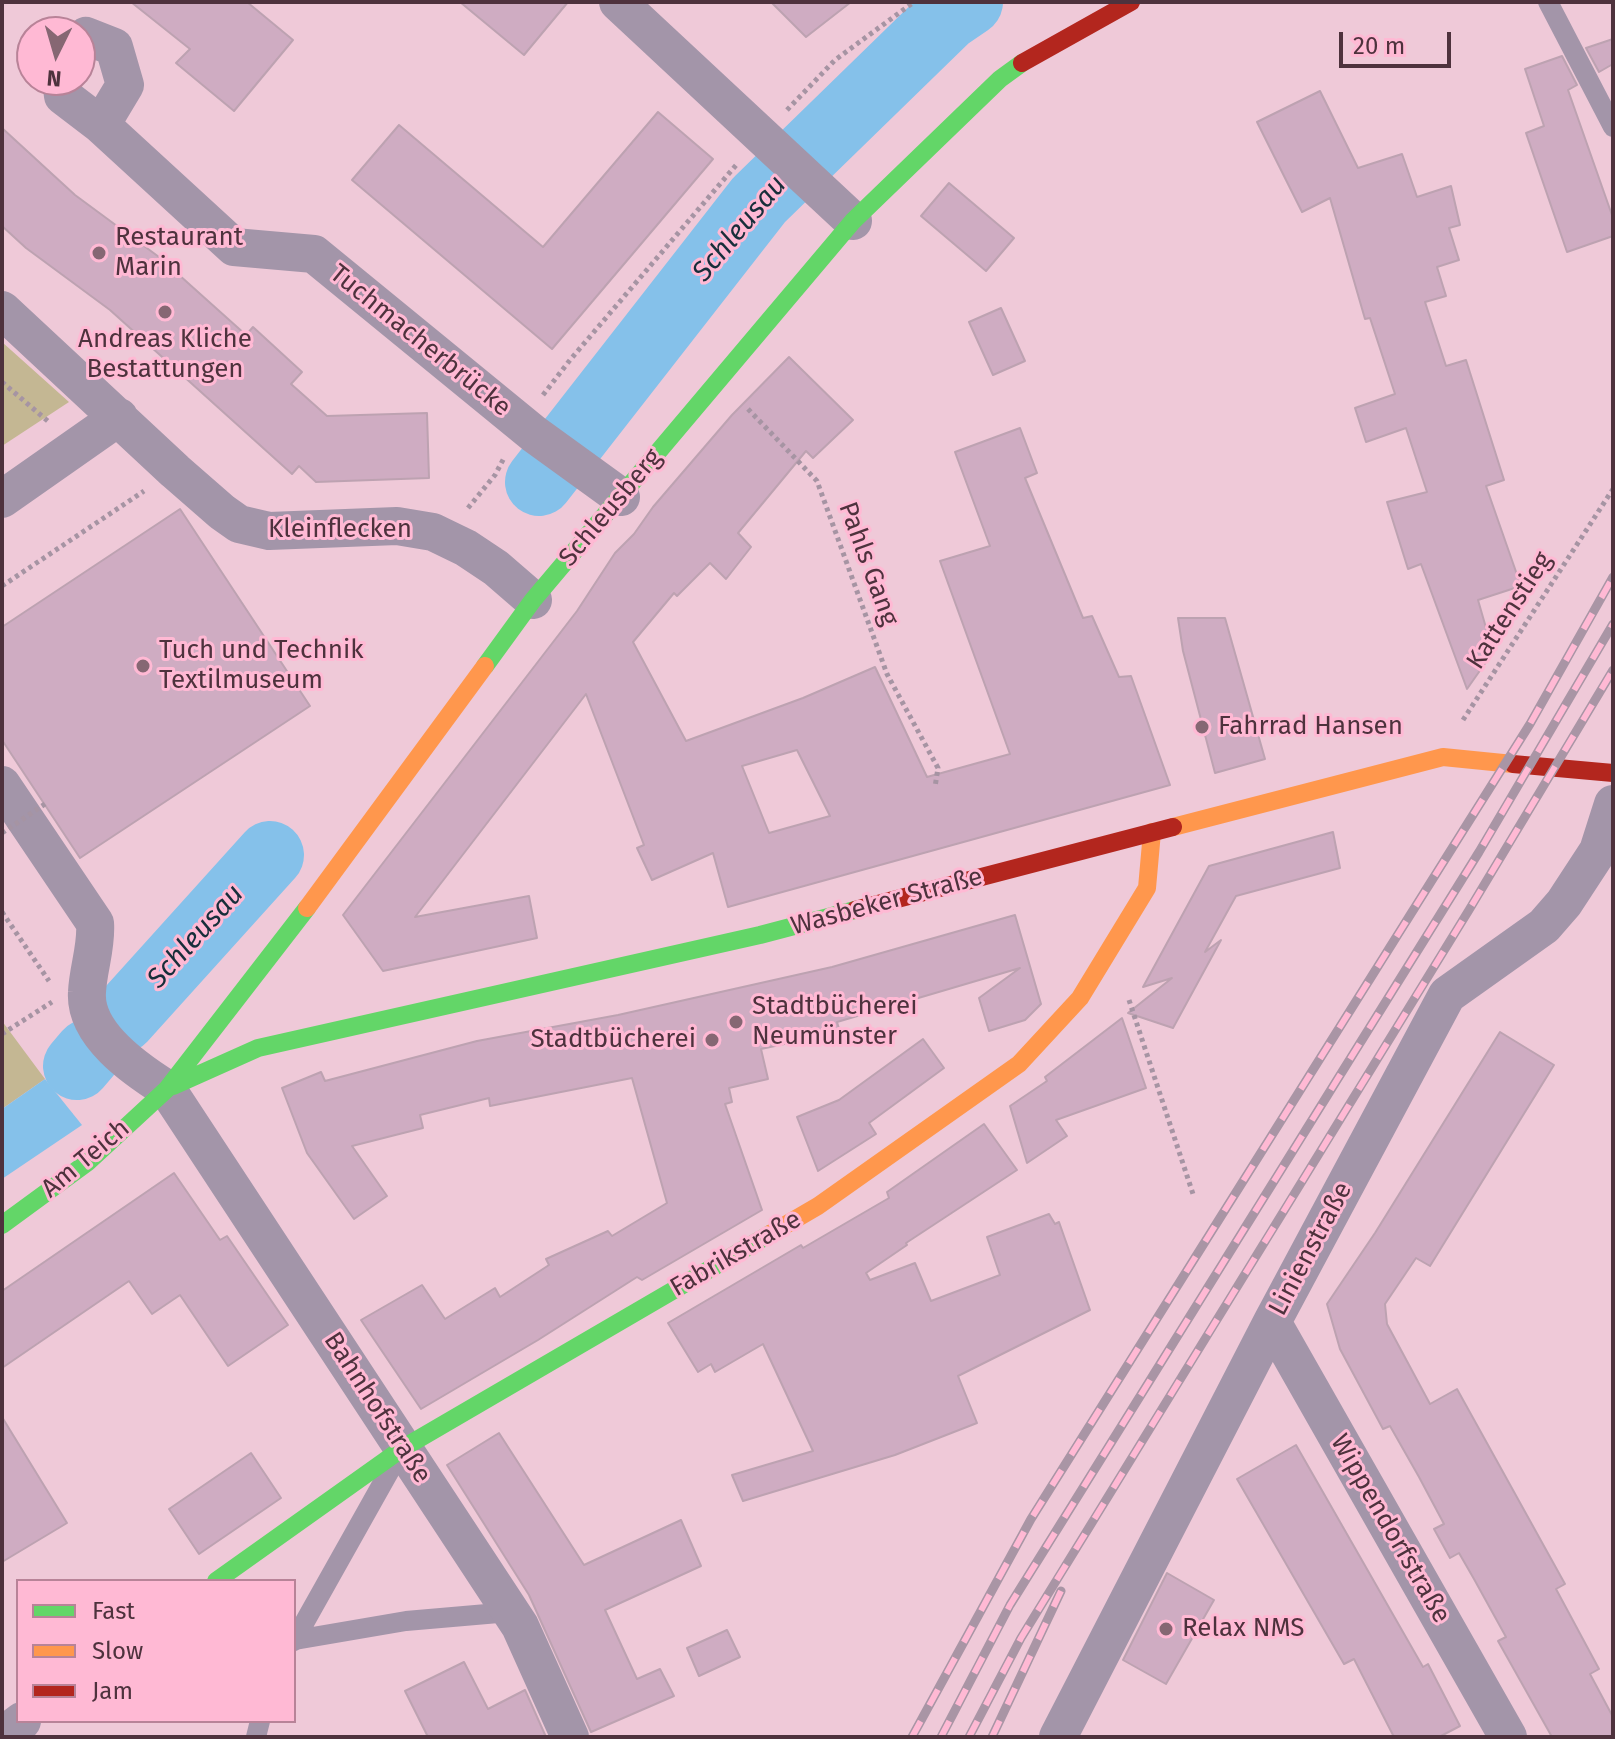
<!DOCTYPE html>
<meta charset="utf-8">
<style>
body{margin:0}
#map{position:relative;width:1615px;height:1739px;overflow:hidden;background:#efc9d8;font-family:"Fira Sans",sans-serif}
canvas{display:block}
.frame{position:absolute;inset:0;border:4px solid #4e323d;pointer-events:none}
.legend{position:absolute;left:16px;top:1579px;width:280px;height:144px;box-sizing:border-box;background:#ffb9d4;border:2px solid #b88398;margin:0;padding:10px 14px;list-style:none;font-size:24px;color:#4e323d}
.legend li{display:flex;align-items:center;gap:16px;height:40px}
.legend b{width:40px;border:2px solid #b88398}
.north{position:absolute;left:16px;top:16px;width:80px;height:80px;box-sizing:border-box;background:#ffb9d4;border:2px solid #b88398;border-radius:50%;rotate:185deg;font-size:22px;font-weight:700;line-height:32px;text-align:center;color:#4e323d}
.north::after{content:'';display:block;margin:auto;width:28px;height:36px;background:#866773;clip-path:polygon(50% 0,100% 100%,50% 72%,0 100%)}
.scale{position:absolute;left:1339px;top:32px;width:112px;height:36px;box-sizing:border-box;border:4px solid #4e323d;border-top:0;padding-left:10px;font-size:24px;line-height:28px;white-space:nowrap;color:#4e323d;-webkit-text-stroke:6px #ffb9d4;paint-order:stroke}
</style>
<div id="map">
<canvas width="1615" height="1739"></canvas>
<div class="frame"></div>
<ul class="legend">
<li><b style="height:10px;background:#63d668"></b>Fast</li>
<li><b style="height:10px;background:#ff974d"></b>Slow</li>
<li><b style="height:10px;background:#b3261e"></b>Jam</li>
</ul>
<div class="north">N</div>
<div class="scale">20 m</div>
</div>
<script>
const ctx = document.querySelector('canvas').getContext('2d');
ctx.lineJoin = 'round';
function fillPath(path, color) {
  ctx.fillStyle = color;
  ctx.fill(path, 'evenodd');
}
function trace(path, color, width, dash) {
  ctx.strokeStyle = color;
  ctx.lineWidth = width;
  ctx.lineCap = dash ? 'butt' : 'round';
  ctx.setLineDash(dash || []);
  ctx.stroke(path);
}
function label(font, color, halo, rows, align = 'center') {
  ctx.font = font + ' "Fira Sans",sans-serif';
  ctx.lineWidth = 6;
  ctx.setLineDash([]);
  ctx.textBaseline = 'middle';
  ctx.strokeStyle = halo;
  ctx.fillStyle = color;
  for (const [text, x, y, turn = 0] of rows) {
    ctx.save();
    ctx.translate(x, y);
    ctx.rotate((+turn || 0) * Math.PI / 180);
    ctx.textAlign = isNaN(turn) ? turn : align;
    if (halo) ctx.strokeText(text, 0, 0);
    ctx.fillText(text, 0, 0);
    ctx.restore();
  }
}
fillPath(new Path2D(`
 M2,342l67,60 -67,44z
 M2,1021l43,58 -43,30z`), '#c4b793');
fillPath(new Path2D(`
 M45,1079l37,46 -80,54v-70z`), '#85c1ea');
trace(new Path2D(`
 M539,482l220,-282 188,-183 22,-15
 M122,1019l148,-164
 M77,1066l11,-13`), '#85c1ea', 68);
const building = new Path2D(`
 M131,2h116l46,38 -59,71 -58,-48 14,-14z
 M460,2h108l-44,53z
 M771,2h80l-45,35z
 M1613,39v25l-14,8 -13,-24z
 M1562,56l15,29 -9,5 45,128v18l-46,16 -41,-119 18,-7 -19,-57z
 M1320,91l38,77 44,-14 15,43 34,-11 9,39 -11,3 10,32 -22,7 9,29 -21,6 21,64 20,-6 38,120 -18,6 35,100 -43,14 15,52 -26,37 -46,-125 -13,5 -21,-67 40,-10 -21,-64 -40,14 -11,-34 40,-14 -25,-76 -5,1 -35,-121 -28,14 -45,-90z
 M658,112l55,47 -161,190 -200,-169 47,-55 144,122z
 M2,128l73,67 84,62 87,78 7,-8 49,45 -11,12 36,32 100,-3 2,65 -113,4 -17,-16 -7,8 -182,-164 -84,-62 -24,-22z
 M949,183l65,55 -28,33 -65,-55z
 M1001,308l24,53 -32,14 -24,-53z
 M789,357l64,63 -40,38 -7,-7 -68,82 13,14 -25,32 -16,-16 -33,33 -3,-3 -41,49 53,99 117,-43 72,-31 52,110 83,-23 -70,-193 50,-15 -35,-94 65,-24 17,45 -12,5 58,140 9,-2 27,61 12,-1 39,109 -442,122 -15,-54 -61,27 -15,-32 7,-3 -58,-151 -171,223 114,-21 8,42 -154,33 -40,-56 234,-304 38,-58 19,-19 19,-27 79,-92zM797,750l33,66 -61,17 -27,-67z
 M180,509l130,197 -230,152 -78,-118v-113z
 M1178,618h47l40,141 -50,14 -32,-122z
 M1333,832l7,36 -104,28 -31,56 16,-12 -48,88 -45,-15 44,-35 -29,9 66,-121z
 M1015,915l26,89 -16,16 -36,11 -10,-33 41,-30 -183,54 3,10 -79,17 7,30 -39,9 3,14 -7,2 37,106 -120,70 -5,-3 -99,63 -117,69 -60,-89 61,-35 23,34 50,-31 5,9 49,-32 -3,-6 62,-28 4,5 55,-33 -35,-125 -142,28 -1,-8 -69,17 3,13 -71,18 35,50 -33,23 -47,-66 -25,-65 39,-16 4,9 152,-40 141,-26 214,-48z
 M1122,1018l24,70 -90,32 11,16 -40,27 -17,-57 37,-25 -2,-4z
 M1500,1032l54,33 -124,201 -14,-8 -31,46 2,20 43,80 27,-15 108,195 -9,5 43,80 -9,5 23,43v20h-61l-54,-96 8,-4 -32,-58 -15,-26 -9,5 -16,-29 10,-5 -25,-47 -29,-51 -7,3 -43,-80 -13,-45 48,-71z
 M923,1039l21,29 -75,55 7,11 -58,37 -21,-54 42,-17z
 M984,1124l33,46 -111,73 1,2 -41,28 4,7 45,-17 16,38 69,-26 -13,-38 62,-23 6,10 4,-2 31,88 -132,66 19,47 -82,32 -152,46 -11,-26 81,-24 -50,-107 -48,28 -4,-8 -13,8 -30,-49 133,-78 2,3 86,-50 -2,-6z
 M174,1173l46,67 7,-4 61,89 -60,41 -48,-71 -28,19 -23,-33 -127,87v-77z
 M2,1417l65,106 -65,39z
 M499,1433l85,132 97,-45 20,46 -96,44 32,69 23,-10 14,27 -83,36 -62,-137 -82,-130z
 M1296,1445l127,222 5,-3 32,62 -21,11h-45l-40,-78 -10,5 -107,-185z
 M251,1453l30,45 -82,56 -30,-45z
 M1167,1573l47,27 -48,84 -43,-24z
 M727,1630l13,27 -41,19 -12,-28z
 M464,1662l24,47 37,-19 21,47h-118l-23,-46z`);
fillPath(building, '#cfacc2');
trace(building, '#bda2b1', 2);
trace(new Path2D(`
 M787,110l48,-50 79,-58
 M2,382l48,41
 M543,395l27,-35 167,-196
 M748,409l69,72 70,193 51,94 -3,19
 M468,508l27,-33 9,-17
 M2,586l142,-95
 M1463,720l150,-231
 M2,912l47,69
 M1129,1000l64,194
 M2,1034l50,-32`), '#a694a3', 5, [4, 4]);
trace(new Path2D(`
 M1548,2l65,125
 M295,1640l111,-19 104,-9
 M294,1641l96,-171
 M256,1737l4,-16`), '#a395a9', 20);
trace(new Path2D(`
 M618,2l235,219
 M80,41l6,-5 28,11 11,38 -24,40
 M61,80l2,16 38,29 133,122 80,7 220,180 87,63
 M2,310l173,161 47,41 17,12 30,7 128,-5 36,6 33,16 30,20 37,32
 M2,499l117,-82
 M2,785l93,138c2,23 -7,46 -8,69 -3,42 48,77 80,97l353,537 50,111
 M1272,1322l236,415
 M2,1736l20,-15
 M1058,1737l214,-415 175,-327 97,-69 20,-23 34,-52 15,-47`), '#a395a9', 38);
trace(new Path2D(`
 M485,666l48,-66 320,-379 147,-142 22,-16
 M173,1086l85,-38 502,-113 95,-25
 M2,1225l86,-63 79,-73 140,-181
 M216,1581l187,-133 367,-214`), '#63d668', 18);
trace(new Path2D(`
 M1173,827l270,-70 70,7
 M307,908l178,-242
 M770,1234l48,-28 201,-142 61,-66 67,-110 5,-56`), '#ff974d', 18);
trace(new Path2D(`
 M1022,63l109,-61
 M1513,764l100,9
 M855,910l318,-83`), '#b3261e', 18);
const rail = new Path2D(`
 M912,1737l119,-218 499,-795 83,-147
 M941,1737l69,-132 469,-753 134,-228
 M969,1737l52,-99 448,-728 144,-240
 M992,1737l69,-146`);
trace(rail, '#a995a5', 9);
trace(rail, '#ffb9d4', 6, [18]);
trace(new Path2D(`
 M2,833l43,-29`), '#a694a3', 5, [4, 4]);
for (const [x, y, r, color] of [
 [99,253,8,"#866773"],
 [165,312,8,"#866773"],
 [143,666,8,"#866773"],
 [1202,727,8,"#866773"],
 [736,1022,8,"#866773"],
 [712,1040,8,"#866773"],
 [1166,1629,8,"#866773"]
]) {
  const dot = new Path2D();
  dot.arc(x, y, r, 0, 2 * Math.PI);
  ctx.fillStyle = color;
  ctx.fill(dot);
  trace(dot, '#ffb9d4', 3);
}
label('26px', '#4e323d', '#ffb9d4', [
 ["Restaurant",115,238],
 ["Marin",115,268],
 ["Andreas Kliche",165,340,"center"],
 ["Bestattungen",165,370,"center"],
 ["Tuch und Technik",159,651],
 ["Textilmuseum",159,681],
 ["Fahrrad Hansen",1218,727],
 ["Stadtbücherei",752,1007],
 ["Neumünster",752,1037],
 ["Stadtbücherei",696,1040,"right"],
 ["Relax NMS",1182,1629]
], 'left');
label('26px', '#4e323d', '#ffb9d4', [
 ["Tuchmacherbrücke",420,341,39],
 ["Schleusberg",611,508,-50],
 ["Kleinflecken",340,530],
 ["Pahls Gang",868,564,70],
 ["Kattenstieg",1510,611,-57],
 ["Wasbeker Straße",887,902,-15],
 ["Am Teich",86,1159,-40],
 ["Linienstraße",1311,1249,-62],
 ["Fabrikstraße",736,1254,-30],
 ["Bahnhofstraße",377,1408,57],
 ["Wippendorfstraße",1390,1529,60]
]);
label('italic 28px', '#172e3a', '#ffb9d4', [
 ["Schleusau",740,229,-50],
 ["Schleusau",196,937,-48]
]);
</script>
